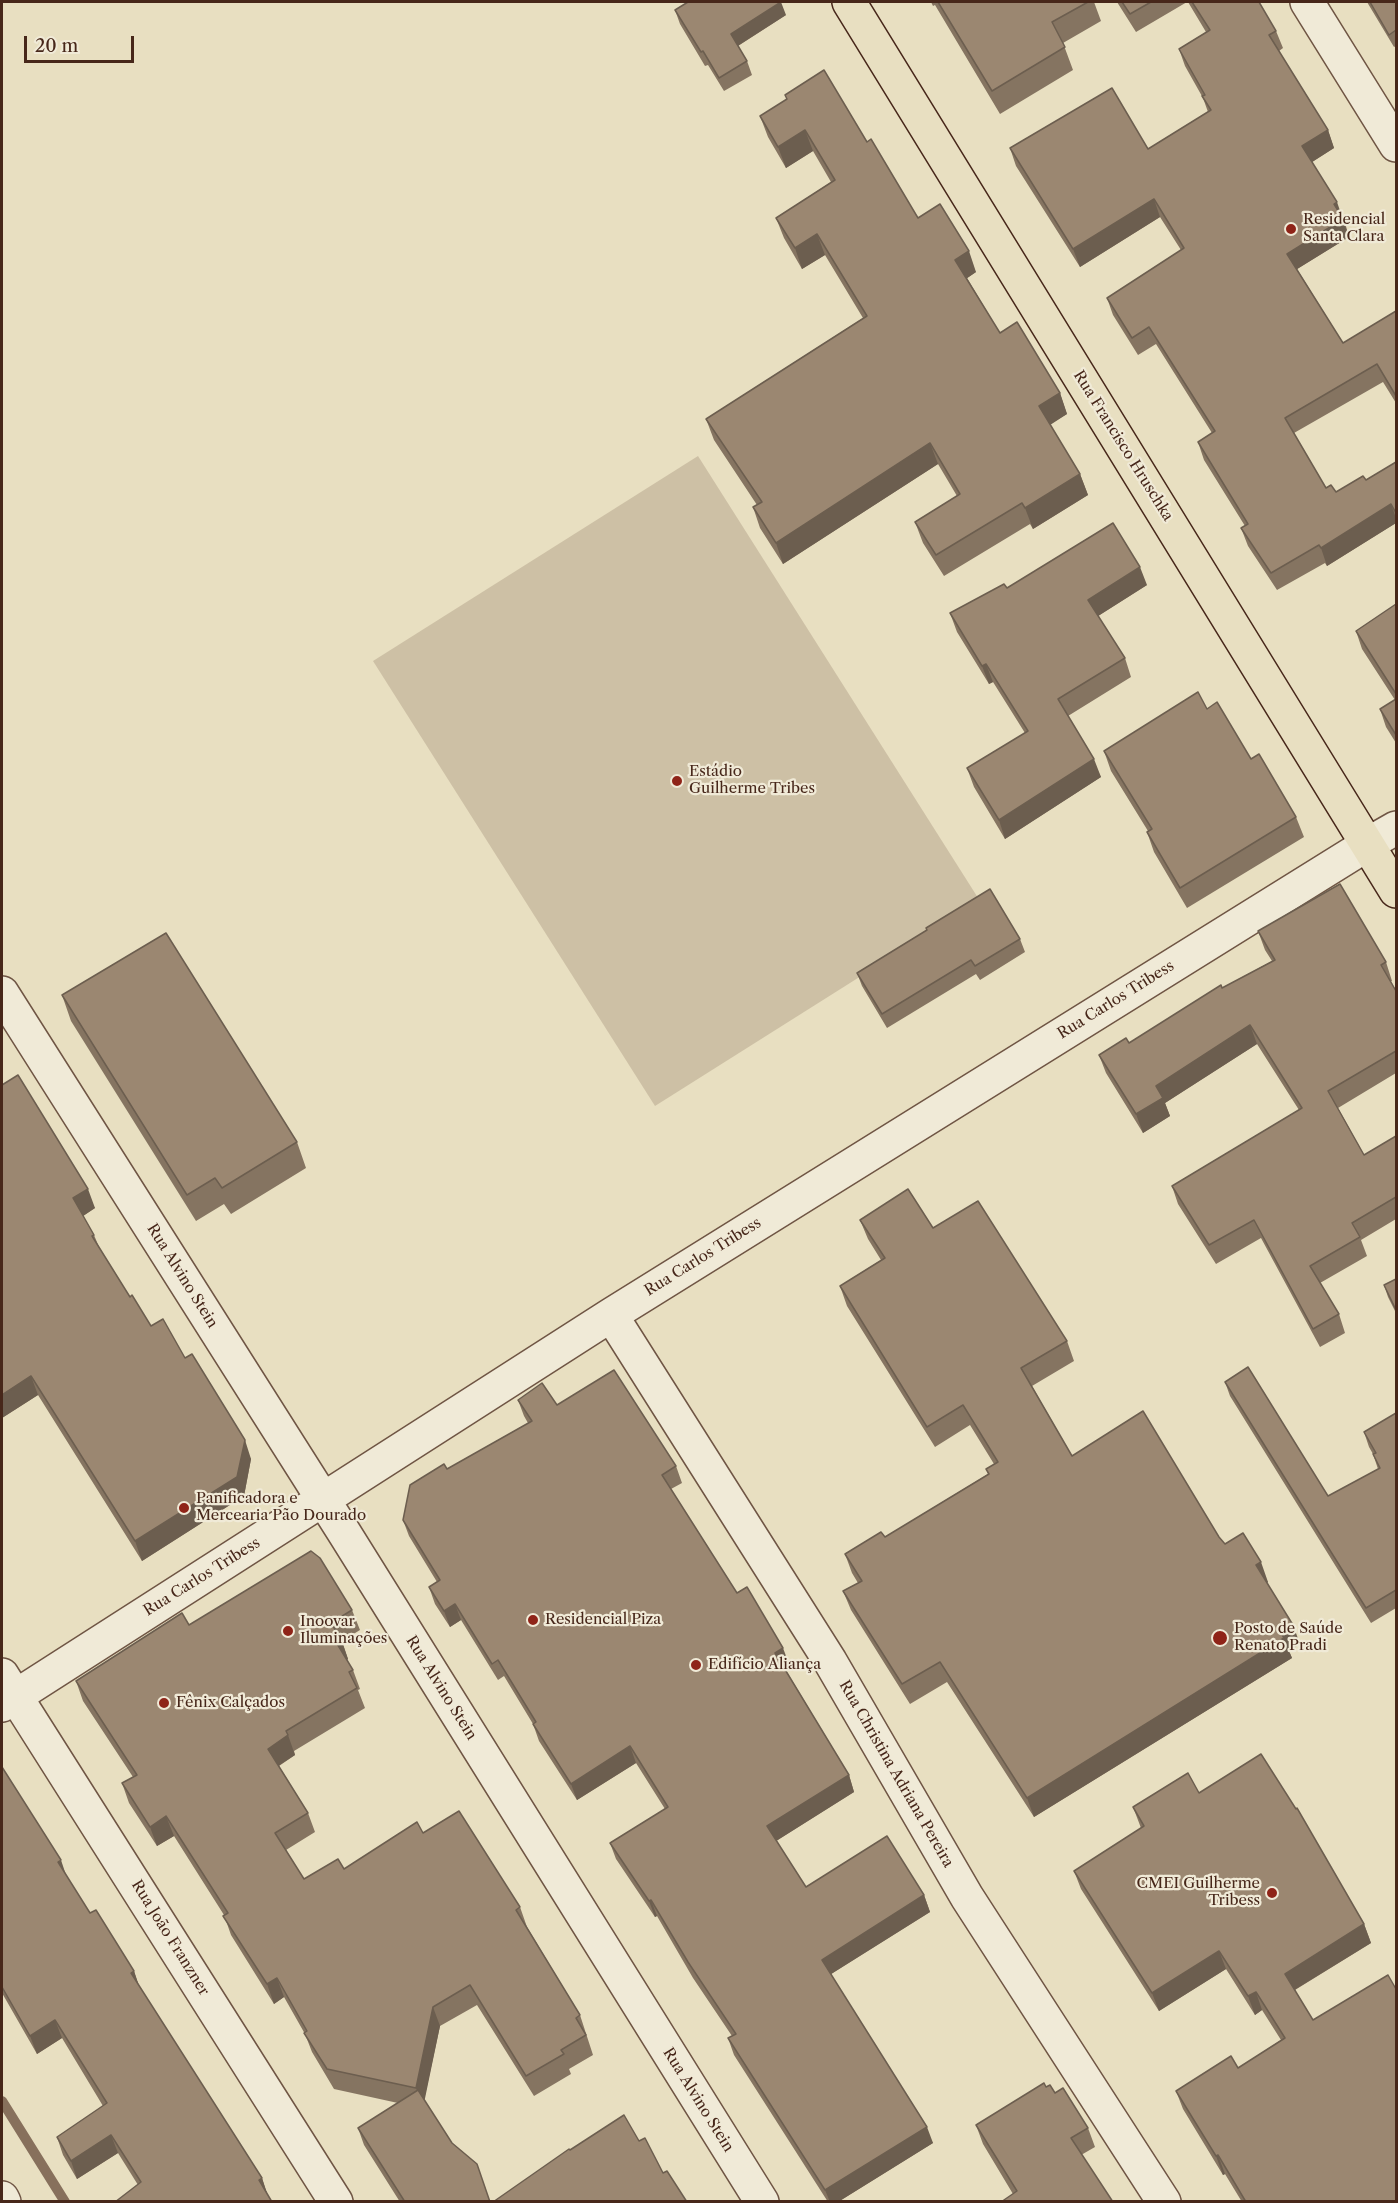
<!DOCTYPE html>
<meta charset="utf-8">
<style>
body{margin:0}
#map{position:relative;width:1398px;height:2203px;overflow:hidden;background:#e8dfc1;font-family:"Libre Caslon Text",serif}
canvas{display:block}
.frame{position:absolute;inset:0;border:3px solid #47271a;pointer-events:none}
.scale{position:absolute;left:24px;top:36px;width:110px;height:27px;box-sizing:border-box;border:3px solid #47271a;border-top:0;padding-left:8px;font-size:18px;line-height:21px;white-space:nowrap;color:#47271a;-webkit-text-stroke:4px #f0ead7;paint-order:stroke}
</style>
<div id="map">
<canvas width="1398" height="2203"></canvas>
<div class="frame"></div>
<div class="scale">20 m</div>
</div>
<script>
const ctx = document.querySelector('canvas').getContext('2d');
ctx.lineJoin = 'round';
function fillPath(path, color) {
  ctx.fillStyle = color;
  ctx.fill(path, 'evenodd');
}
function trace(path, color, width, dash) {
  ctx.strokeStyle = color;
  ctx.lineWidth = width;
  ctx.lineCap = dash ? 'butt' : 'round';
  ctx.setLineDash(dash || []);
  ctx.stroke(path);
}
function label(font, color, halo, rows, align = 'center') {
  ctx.font = font + ' "Libre Caslon Text",serif';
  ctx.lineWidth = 4.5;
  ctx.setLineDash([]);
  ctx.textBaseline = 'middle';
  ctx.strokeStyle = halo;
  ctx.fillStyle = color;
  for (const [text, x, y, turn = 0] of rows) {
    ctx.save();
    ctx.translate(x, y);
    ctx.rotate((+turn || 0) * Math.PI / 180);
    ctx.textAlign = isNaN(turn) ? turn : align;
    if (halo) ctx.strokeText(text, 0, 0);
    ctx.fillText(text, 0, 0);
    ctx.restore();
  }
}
fillPath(new Path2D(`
 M698,456l282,445 -325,205 -282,-445z`), '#cdc0a5');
trace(new Path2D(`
 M2,2101l63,101`), '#87705c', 10);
const minor = new Path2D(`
 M1307,2l89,143
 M2,993l343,541 417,668
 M611,1315l219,346 137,236 197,305
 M2,1675l334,527
 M2,1705l609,-390 757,-471 28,-16
 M2,2198l2,4`);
const major = new Path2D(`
 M849,2l547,889`);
trace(minor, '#6f5544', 36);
trace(major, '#47271a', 36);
trace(minor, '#f0ead7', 33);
trace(major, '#e8dfc1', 33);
fillPath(new Path2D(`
 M931,2h163l7,19 -38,22 10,27 -73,44 -65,-109 -2,1z
 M1117,2h70l-51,30z
 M1188,2h71l17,29 7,17 -4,3 49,79 6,18 -22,14 32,57 5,18 -52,32 46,74 53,-32v92l-13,-21 -89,51 32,55 10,4 30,-12 30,-18v61l-69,43 -2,-3 -48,27 -29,-44 -7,-18 4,-2 -41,-66 -6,-18 14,-9 -56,-89 -18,11 -25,-40 -6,-17 74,-48 -21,-33 -80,50 -64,-101 -6,-18 138,1 60,-37 -5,-14 -18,-32 -6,-17 27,-17z
 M1367,2h29v44l-2,1z
 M675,10l111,5 -48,31 9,15 5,14 -28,16 -16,-26 -3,1 -25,-42z
 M785,95l82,47 51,76 58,54 -9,6 33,55 60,60 7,21 -17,10 30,50 8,21 -55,34 -3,-5 -86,52 -21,-33 -8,-21 42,-26 -19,-32 -155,100 -23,-36 -7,-21 4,-2 -43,-65 -8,-21 157,-101 -38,-63 -23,14 -18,-31 -8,-20 55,-36 -18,-31 -27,17 -18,-31 -8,-21 27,-17z
 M1147,585l-49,31 27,42 6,19 -63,39 33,61 -96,62 -31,-52 -7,-19 58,-35 -32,-51 -4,2 -32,-52 -7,-19 57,-25z
 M1396,604v139l-10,-16 -6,-18 15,-9 -33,-51 -6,-18z
 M1207,709l44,50 45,58 8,20 -117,71 -33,-56 -7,-20 1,-1 -37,-60 -7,-20z
 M926,928l94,11 5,13 -45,28 -4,-6 -89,54 -25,-42 -5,-13 70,-43z
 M1258,931l128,31 6,19h-1l5,10v82l-58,35 26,47 32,-19v83l-35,21 6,16 -47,27 19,31 6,19 -25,14 -59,-109 -45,26 -38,-60 -6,-18 127,-76 -42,-66 -92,59 5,13 -27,17 -37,-60 -7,-18 30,-12 93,-55 50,-27 -7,-11z
 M62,995l235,147 9,26 -75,46 -7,-10 -28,17 -125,-200z
 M2,1085l93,123 -12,8 11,19 5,12 31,50 21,29 34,32 66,101 -7,37 -102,65 -104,-166 -36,23z
 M860,1220l73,8 134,113 7,20 -42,25 40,70 147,81 6,7 43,38 -1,1 33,61 -11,7 3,7 -258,159 -87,-135 -37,22 -59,-94 -8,-19 15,-8 -6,-10 -7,-19 40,-17 103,-63 -2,-5 8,-5 -24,-39 -35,22 -88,-141 -7,-20 41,-26 -13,-21z
 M1396,1279v34l-8,-16 -4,-12z
 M1225,1382l103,114 50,-27 -5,-15 -4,-7 -5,-15 32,-18v194l-25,15 -141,-227z
 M518,1400l39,5 119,61 6,17 -11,6 66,104 52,71 -5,3 65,108 5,17 -78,49 30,46 118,8 6,17 -99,62 102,169 -95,59h-10l-94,-147 -6,-17 4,-2 -39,-58 -36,-62 -2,1 -39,-58 -6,-16 55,-34 -29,-46 -59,37 -38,-59 -6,-17 -29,-48 -6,4 -37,-60 -11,7 -15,-23 -6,-17 8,-5 -28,-46 -6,-16 44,-51 81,-46 -4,-7z
 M352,1610l8,20 -18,11 6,18 -1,1 6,10 7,19 -2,1 7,18 -71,43 1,4 -16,11 29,47 7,19 -29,18 18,29 40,-10 79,-36 97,74 7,20 53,88 13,40 -24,14 2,5 -37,22 -57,-91 -37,21 -16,74 66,102h-90l-36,-57 -6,-17 40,-25 -64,-14 -22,-37 -7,-18 -21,-37 -10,7 -43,-69 -7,-20 -50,-79 -17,10 -28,-43 -7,-20 11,-6 -50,-76 -7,-20 113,-56z
 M2,1767l64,108 24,38 44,58 5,15 123,192 5,16 -129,-9 -20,-32 -41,26 -14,-24 -6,-18 46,-31 -41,-68 -25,16 -35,-61z
 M1199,1793l165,131 7,19 -76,47 101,212h-154l-17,-28 -2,1 -40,-66 -7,-18 62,-23 43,-28 -19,-30 -7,5 -29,-46 -67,42 -78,-122 -7,-18 67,-43 -8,-21z
 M1046,2087l9,6 33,35 7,19 -82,47 -30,-50 -7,-19z`), '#857461');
fillPath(new Path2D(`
 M781,2l5,13 -50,32 -5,-13z
 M805,130l8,21 -27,17 -8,-21z
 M1328,130l6,18 -25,16 -7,-18z
 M1154,199l6,18 -80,50 -7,-18z
 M1337,202l12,35 -55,34 -7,-17 47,-50z
 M817,234l8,21 -23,14 -7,-21z
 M969,251l7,21 -13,9 -8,-21z
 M1060,393l7,21 -20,13 -8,-21z
 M930,443l8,21 -155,100 -7,-21z
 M1080,474l8,21 -55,34 -8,-21z
 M1391,504l5,14v5l-69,43 -6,-18z
 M1140,567l7,18 -52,33 -7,-18z
 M986,664l7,18 -4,2 -7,-18z
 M1094,759l7,18 -96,62 -6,-19z
 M1250,1025l7,19 -92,59 5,13 -27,17 -7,-19 20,-28z
 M88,1189l7,19 -15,10 -7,-20z
 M31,1376l7,19 -36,23v-23z
 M245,1440l6,19 -7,37 -102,65 -7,-20z
 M1261,1562l7,20 -5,3 -7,-20z
 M455,1604l6,16 -11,7 -6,-16z
 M1293,1625l7,19 -11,7 3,7 -258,159 -7,-19z
 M341,1639l7,20 -4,3 -8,-20z
 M783,1648l6,16 -8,5 -6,-16z
 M288,1735l7,20 -20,13 -7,-19z
 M630,1746l6,17 -59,37 -6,-16z
 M849,1775l5,17 -81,51 -6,-17z
 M166,1816l8,20 -17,10 -7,-19z
 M61,1860l6,18 -9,-16z
 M924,1895l6,17 -102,64 -6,-16z
 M651,1900l6,16 -2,1 -6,-16z
 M1364,1924l7,19 -80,49 -6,-18z
 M1219,1951l7,18 -67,42 -7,-18z
 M134,1971l6,18 -9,-16z
 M277,1978l7,19 -10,7 -7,-20z
 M1256,1992l6,18 -7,5 -7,-19z
 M433,2007l7,19 -17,82 -7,-20z
 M55,2020l7,18 -25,16 -7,-18z
 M927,2127l6,16 -95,59h-8l-5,-12z
 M111,2135l7,18 -41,26 -6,-18z
 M1218,2155l7,19 -2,1 -7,-19z
 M262,2178l6,18 -9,-16z`), '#6c5e4f');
const building = new Path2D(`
 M688,2h93l-50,32 16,27 -28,17 -16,-27 -2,1 -26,-42z
 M938,2h150l-36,20 13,25 -73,44z
 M1122,2h29l-21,12z
 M1192,2h67l17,29 -7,4 59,95 -26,16 35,56 -3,2 9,15 -56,35 56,89 53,-32v85l-19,-32 -92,54 41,70 5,-3 5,7 27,-16 3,4 30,-18v51l-5,-9 -70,44 -2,-3 -48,28 -30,-45 7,-4 -50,-82 17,-11 -66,-104 -17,11 -25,-40 77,-50 -30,-49 -81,50 -63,-101 102,-60 36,61 63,-39 -9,-14 3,-1 -26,-46 31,-19z
 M1370,2h26v28l-7,5z
 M824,70l43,72 4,-3 47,79 22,-14 29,47 -14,9 45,73 17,-11 43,71 -21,13 41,68 -55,34 -3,-5 -86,52 -21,-33 45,-28 -30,-51 -154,100 -23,-36 9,-5 -56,-83 161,-103 -50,-82 -22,14 -19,-30 59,-38 -30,-50 -27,17 -18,-31 27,-17 -2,-4z
 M1113,523l27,44 -52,33 37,58 -67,41 36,60 -95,61 -32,-52 61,-37 -42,-67 -4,2 -32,-53 54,-29 3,4z
 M1396,604v90l-40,-63z
 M1198,692l9,17 10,-7 34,57 8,-5 37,63 -116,71 -33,-56 5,-3 -48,-78z
 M1396,699v36l-16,-26z
 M1340,884l46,78 -5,3 15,26v60l-68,40 36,64 32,-19v61l-44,26 8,14 -50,29 29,48 -26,15 -59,-109 -45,25 -37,-59 130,-78 -52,-83 -94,61 7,12 -27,16 -37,-59 27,-17 3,5 92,-58 1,3 53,-28 -17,-29z
 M990,889l30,50 -45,27 -4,-6 -89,54 -25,-41 70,-43 -1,-2z
 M166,933l131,209 -75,46 -7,-10 -28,17 -125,-200z
 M18,1075l70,114 -15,9 21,37 -2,1 38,61 2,-2 19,31 12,-7 22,39 7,-4 53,86 -8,37 -102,64 -104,-165 -29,19v-310z
 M908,1189l25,39 45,-27 89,140 -46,27 51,88 71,-45 76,126 6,7 18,-11 18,29 -5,3 37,60 -12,8 3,5 -257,160 -87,-136 -38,22 -59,-93 19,-10 -17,-27 36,-22 4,5 104,-63 -3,-5 12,-7 -35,-57 -36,22 -87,-141 45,-28 -25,-38z
 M1396,1279v31l-12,-25z
 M1248,1367l80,129 52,-28 -7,-14 3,-1 -12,-21 32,-19v177l-30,18 -141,-226z
 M614,1370l62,96 -14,9 75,118 10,-6 36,61 -8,5 74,122 -82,51 39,61 81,-51 37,59 -102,65 105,167 -102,63 -97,-152 8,-4 -48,-72 -37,-62 -2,1 -39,-58 58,-36 -38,-61 -59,38 -38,-60 3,-2 -38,-62 -6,4 -37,-60 -11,7 -15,-24 11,-7 -37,-60 7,-35 34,-21 3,5 85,-48 -14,-21 24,-17 15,22z
 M311,1551l9,7 32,52 -21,13 10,16 -5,3 17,28 -4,2 8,16 -71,43 2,4 -20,14 40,64 -33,20 29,46 34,-20 6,10 73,-47 6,11 36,-22 61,96 -4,3 64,105 -4,3 10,17 -25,15 3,4 -38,22 -56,-91 -37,22 -17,81 -89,-19 -23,-36 3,-2 -30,-53 -10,6 -44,-68 5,-3 -62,-97 -16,11 -28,-44 15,-8 -61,-94 106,-68 7,12z
 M1261,1754l35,55 1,-1 67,116 -79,50 28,46 75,-45 8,14v213h-150l-28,-47 -2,1 -40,-65 55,-35 7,12 47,-30 -29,-46 -8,4 -29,-45 -67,42 -78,-122 70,-45 -11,-19 55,-34 11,20z
 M2,1767l59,93 -3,2 32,51 6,-3 38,61 -3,2 131,205 -3,2 13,22h-157l26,-20 -30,-47 -40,26 -14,-24 50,-34 -52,-83 -25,16 -28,-49z
 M1044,2083l2,4 4,-2 5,8 8,-5 25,40 -17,10 42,64h-112l16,-11 -41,-66z
 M418,2090l34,53 25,21 13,38h-85l-47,-74z
 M624,2115l15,26 6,-3 18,35 4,-2 20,31h-194l76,-53 1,1z`);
fillPath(building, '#9b8771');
trace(building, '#6c5e4f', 1.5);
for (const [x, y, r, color] of [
 [1291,229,6,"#8f2418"],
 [677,781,6,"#8f2418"],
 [184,1508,6,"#8f2418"],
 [533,1620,6,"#8f2418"],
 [288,1631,6,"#8f2418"],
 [1220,1638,8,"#8f2418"],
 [696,1665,6,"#8f2418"],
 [164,1703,6,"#8f2418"],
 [1272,1893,6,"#8f2418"]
]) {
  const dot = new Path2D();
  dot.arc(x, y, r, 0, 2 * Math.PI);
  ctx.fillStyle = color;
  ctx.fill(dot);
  trace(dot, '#f0ead7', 2);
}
label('15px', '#47271a', '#f0ead7', [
 ["Residencial",1303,220],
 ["Santa Clara",1303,237],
 ["Estádio",689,772],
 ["Guilherme Tribes",689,789],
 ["Panificadora e",196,1499],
 ["Mercearia Pão Dourado",196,1516],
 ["Residencial Piza",545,1620],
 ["Inoovar",300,1622],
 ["Iluminações",300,1639],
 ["Posto de Saúde",1234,1629],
 ["Renato Pradi",1234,1646],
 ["Edifício Aliança",708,1665],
 ["Fênix Calçados",176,1703],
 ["CMEI Guilherme",1260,1884,"right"],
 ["Tribess",1260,1901,"right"]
], 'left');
label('15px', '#47271a', '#f0ead7', [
 ["Rua Francisco Hruschka",1123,446,58],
 ["Rua Carlos Tribess",1116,1000,-32],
 ["Rua Carlos Tribess",703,1257,-32],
 ["Rua Alvino Stein",182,1276,58],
 ["Rua Carlos Tribess",202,1577,-32],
 ["Rua Alvino Stein",441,1688,58],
 ["Rua Christina Adriana Pereira",896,1774,60],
 ["Rua João Franzner",170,1938,58],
 ["Rua Alvino Stein",698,2100,58]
]);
</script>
